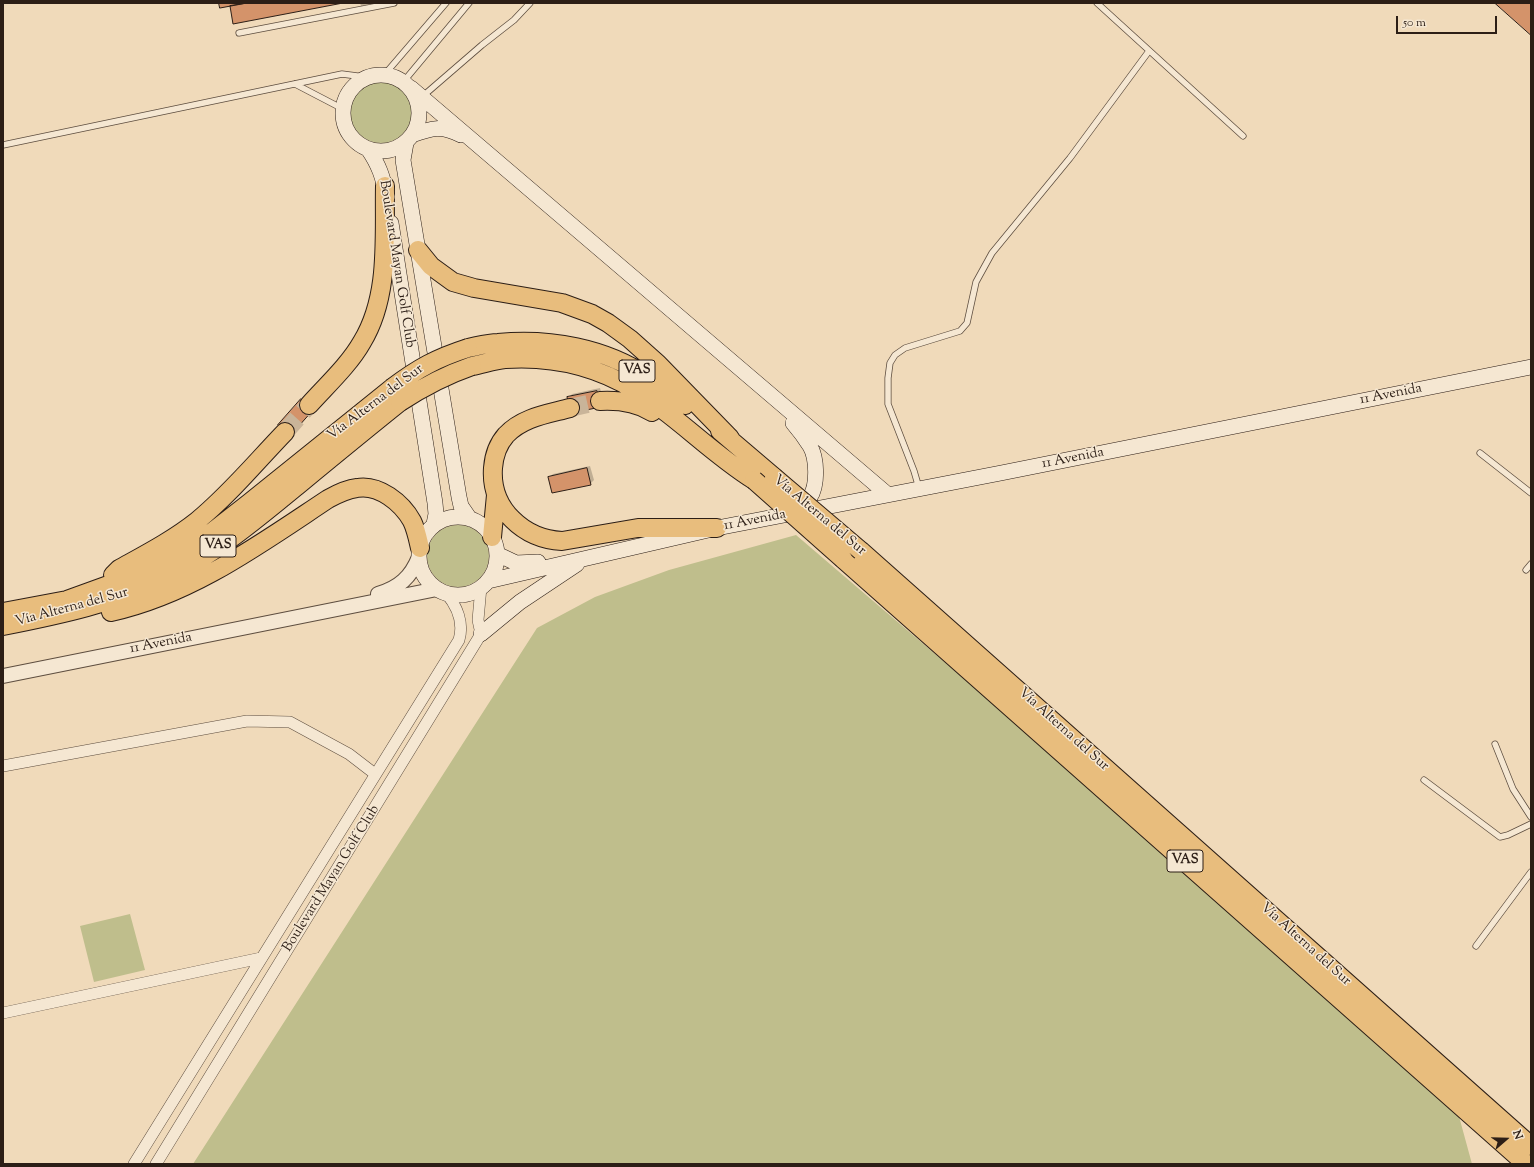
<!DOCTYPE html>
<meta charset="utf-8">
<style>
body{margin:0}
#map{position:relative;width:1534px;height:1167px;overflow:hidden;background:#f0daba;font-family:"Sorts Mill Goudy",serif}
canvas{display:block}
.frame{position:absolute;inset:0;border:4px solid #2c1e16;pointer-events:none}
.north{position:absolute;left:1486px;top:1119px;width:40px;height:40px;-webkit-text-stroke:3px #f5e7d2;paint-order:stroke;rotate:70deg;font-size:11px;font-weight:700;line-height:16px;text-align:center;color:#2c1e16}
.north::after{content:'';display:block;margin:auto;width:14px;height:18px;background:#2c1e16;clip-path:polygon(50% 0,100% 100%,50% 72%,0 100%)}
.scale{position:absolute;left:1396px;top:16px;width:101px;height:18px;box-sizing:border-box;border:2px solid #2c1e16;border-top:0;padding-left:5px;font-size:12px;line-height:14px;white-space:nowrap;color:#2c1e16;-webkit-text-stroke:3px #f5e7d2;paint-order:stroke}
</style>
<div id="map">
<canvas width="1534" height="1167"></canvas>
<div class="frame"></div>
<div class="north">N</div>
<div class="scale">50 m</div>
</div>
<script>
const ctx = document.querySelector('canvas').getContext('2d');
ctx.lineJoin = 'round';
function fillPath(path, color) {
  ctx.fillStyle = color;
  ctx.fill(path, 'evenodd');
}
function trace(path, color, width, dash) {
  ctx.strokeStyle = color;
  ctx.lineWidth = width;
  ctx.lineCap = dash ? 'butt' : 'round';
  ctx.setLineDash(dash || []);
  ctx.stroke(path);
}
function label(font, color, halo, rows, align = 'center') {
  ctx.font = font + ' "Sorts Mill Goudy",serif';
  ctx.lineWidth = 3;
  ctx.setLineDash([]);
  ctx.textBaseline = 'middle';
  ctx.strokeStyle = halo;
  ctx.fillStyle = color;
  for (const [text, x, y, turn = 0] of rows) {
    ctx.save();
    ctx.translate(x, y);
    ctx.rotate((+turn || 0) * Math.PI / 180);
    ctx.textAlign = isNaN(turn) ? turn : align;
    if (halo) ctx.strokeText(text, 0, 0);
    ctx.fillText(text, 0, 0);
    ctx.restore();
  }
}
fillPath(new Path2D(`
 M350 112a31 31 0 1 1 62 0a31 31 0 1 1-62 0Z
 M427 556a31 31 0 1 1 62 0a31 31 0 1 1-62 0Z
 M796,535l658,563 18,66h-1279l344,-536 58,-31 74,-27z
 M130,914l15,56 -51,12 -14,-56z`), '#bfbe8c');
fillPath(new Path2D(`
 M360,3h15l-14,3z
 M600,388l4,15 -35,-5 3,-4z
 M590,466l4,14 -4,4 -41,-7 4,-3z`), '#0003');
const building = new Path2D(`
 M219,3h28l-27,5z
 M247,3h96l-110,21 -3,-18z
 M1495,3h36v32z
 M597,391l4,16 -30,6 -4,-16z
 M301,399l12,11 -23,26 -12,-11z
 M587,468l4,17 -39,8 -4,-16z`);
fillPath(building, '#d4936a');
trace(building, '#2c1e16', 1);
trace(new Path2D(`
 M570,408l30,-7
 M285,432l24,-27`), '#c9b499', 18, [18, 9]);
const service = new Path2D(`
 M1097,3l146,133
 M239,33l155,-30
 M385,74l61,-71
 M404,81l65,-78
 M295,84l48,25
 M423,96l59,-51 32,-25 16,-17
 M3,145l339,-71 23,3
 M1480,453l51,40
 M919,488l-5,-17 -26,-67v-26l2,-15 5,-8 10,-7 55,-17 7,-8 9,-41 16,-29 78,-95 79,-107
 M1526,570l5,-6
 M1495,744l18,45 18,28
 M1424,780l76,57 8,-2 23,-11
 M1476,946l55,-74`);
const minor = new Path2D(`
 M3,766l244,-45 43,1 59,32 26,20
 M3,1013l258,-55
 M134,1164l325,-524c5,-17 -2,-34 -13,-47
 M156,1164l325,-530 -3,-14 3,-33`);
const tertiary = new Path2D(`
 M378,594c21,-6 33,-17 41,-37
 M3,676l434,-87`);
const secondary = new Path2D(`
 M343 113a38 38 0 1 1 76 0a38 38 0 1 1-76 0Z
 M411,88l476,406
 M412,135c20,-7 29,-10 49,0
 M406,143l-3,17 56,337 2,9 9,13
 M368,149c11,16 15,28 19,48
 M391,223l44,280 1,11 -2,10
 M793,423c6,7 12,15 17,23 7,12 8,39 0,51 -4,5 -9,9 -14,13
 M419 556a39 39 0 1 1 78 0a39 39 0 1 1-78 0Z
 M497,554l19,9 22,-1
 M488,581l229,-53 284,-55 530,-106
 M481,634l39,-32 57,-38`);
const trunk = new Path2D(`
 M418,250l13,16 22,16 21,6 88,15 30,11 16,9 22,16 28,25 72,74
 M468,348c10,-2 20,-5 30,-5 52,-5 107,5 150,34 13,9 25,19 37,28
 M472,366c11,-2 22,-6 33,-7 46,-3 91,7 130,31 42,26 77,64 119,90
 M600,401c19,-1 36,1 52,11
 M309,405c17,-19 40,-40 53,-63 28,-46 22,-104 23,-156
 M570,408c-22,6 -47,9 -64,27 -8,9 -12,20 -13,33 -3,41 31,71 69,73l76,-13h79
 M720,431l54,46
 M492,537l4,-42
 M861,551l670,595
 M843,559l683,605
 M113,575l6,-6c27,-15 54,-29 78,-48 32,-26 59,-59 88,-89
 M3,612l64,-12 58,-21 42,-19 45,-28 37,-29 143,-115
 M111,612c81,-18 149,-68 217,-113 9,-5 19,-10 29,-11 22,-4 45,15 55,33 4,8 6,18 8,27
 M3,626c56,-11 113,-23 165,-49 47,-23 89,-58 129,-91 34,-28 68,-56 103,-84`);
trace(service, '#5d4d3f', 7);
trace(minor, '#5d4d3f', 12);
trace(tertiary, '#5d4d3f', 16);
trace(secondary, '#2c1e16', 16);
trace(trunk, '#2c1e16', 20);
trace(service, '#f5e7d2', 5.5);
trace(minor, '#f5e7d2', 11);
trace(tertiary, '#f5e7d2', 14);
trace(secondary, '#f5e7d2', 15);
trace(trunk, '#e8bd7d', 18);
const trunkBridge = new Path2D(`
 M392,388c26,-20 45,-30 76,-40
 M400,402c23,-15 46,-27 72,-36
 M774,477l87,74
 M754,480l89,79`);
trace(trunkBridge, '#2c1e16', 20, []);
trace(trunkBridge, '#e8bd7d', 18);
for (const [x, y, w] of [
 [637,371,36],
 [218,546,36],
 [1185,861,36]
]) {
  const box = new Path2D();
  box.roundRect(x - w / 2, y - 11, w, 22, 3);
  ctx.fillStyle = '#f5e7d2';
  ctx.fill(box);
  trace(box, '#2c1e16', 1);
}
label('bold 13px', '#2c1e16', null, [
 ["VAS",637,371],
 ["VAS",218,546],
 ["VAS",1185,861]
]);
label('14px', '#2c1e16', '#f5e7d2', [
 ["Boulevard Mayan Golf Club",396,264,81],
 ["11 Avenida",1391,395,-11],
 ["Vía Alterna del Sur",376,403,-37],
 ["11 Avenida",1073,459,-11],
 ["Vía Alterna del Sur",819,516,40],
 ["11 Avenida",755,521,-11],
 ["Vía Alterna del Sur",72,608,-15],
 ["11 Avenida",161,644,-11],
 ["Vía Alterna del Sur",1063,730,42],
 ["Boulevard Mayan Golf Club",332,879,-58],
 ["Vía Alterna del Sur",1305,945,42]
]);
</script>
